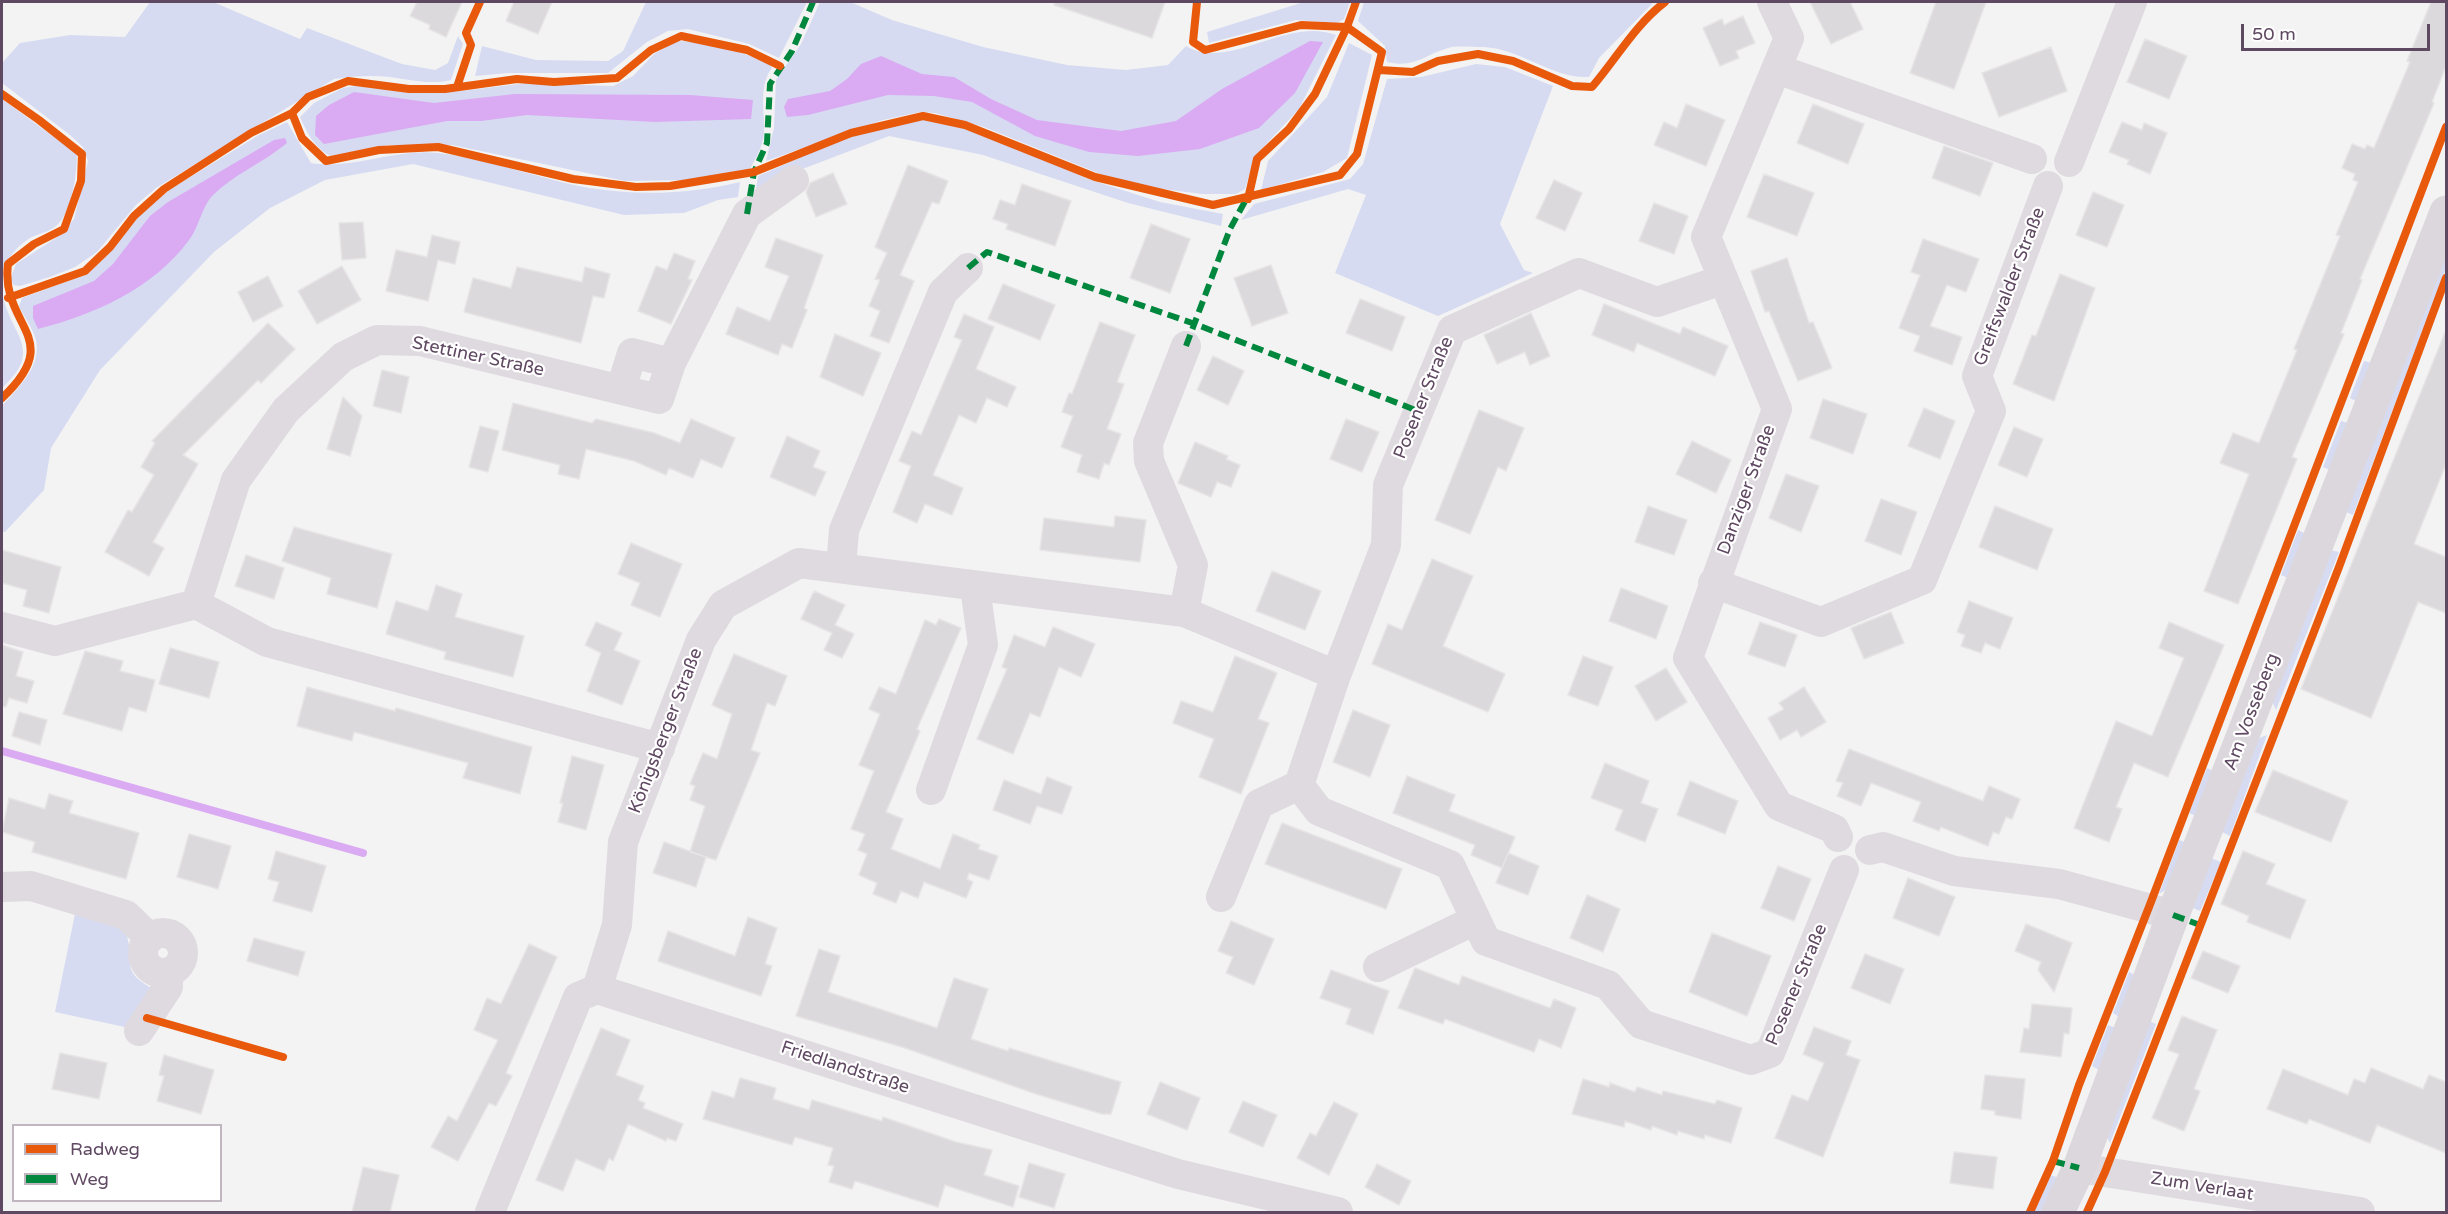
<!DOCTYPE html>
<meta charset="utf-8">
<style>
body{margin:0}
#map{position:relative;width:2448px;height:1214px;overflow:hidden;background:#f3f3f3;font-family:"Varela Round",sans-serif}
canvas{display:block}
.frame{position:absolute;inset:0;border:3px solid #5f4861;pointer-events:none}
.legend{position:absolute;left:12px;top:1124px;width:210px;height:78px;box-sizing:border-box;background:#fff;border:2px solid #bfb6c0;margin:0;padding:8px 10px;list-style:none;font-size:18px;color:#5f4861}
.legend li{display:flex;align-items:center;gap:12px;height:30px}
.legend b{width:30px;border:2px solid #bfb6c0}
.scale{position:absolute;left:2241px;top:24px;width:189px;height:27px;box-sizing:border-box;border:3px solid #5f4861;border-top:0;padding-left:8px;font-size:18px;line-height:21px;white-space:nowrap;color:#5f4861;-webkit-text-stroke:4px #fff;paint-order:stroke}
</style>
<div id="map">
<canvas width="2448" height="1214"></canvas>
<div class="frame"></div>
<ul class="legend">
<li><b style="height:8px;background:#e8590c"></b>Radweg</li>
<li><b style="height:8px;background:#00873e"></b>Weg</li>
</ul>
<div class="scale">50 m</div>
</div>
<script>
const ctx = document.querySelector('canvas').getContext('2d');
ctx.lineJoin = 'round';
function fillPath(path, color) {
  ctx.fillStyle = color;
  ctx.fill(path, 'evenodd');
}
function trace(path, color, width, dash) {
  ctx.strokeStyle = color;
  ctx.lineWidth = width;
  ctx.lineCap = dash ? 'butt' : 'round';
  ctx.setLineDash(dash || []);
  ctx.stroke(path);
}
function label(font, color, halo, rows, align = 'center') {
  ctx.font = font + ' "Varela Round",sans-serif';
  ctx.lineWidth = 4.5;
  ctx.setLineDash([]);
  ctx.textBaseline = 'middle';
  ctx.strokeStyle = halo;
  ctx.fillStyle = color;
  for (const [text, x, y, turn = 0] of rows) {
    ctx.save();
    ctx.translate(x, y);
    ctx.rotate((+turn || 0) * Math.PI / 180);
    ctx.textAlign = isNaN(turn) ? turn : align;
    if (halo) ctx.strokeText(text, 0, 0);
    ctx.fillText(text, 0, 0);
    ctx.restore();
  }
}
fillPath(new Path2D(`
 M150,2h63l87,37 7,-11 95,36 33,6 13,-7 10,-27 5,8 -12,36c-21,5 -40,0 -61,-3 -19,-2 -38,-1 -56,2l-178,109 -20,17 -39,47 -22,15 -25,10 -30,9 -7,-1 -2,-8 5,-13 46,-30 12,-15 14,-58 -5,-14 -13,-12 -68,-52v-20l18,-20 50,-8 55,2z
 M646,2h161l-28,56 -30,-14 -61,-15 -20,2 -21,11 -39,31h-100l-33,3 7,-30 54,14 72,1 15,-10z
 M820,2h30l42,18 91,27 84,18 59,5 42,-5 18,-19c43,26 100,-30 150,-11l-37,74 -44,47 -10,33 -9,5h-34l-48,-6 -51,-13 -119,-48 -49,-14 -15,-1 -37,8 -117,41 8,-33 2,-48 25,-36z
 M1304,2h46l-6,17 -7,4 -41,-3 -87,23 -2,-11z
 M1364,2h290l-55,56 -10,19c-36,2 -68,-28 -105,-30 -9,0 -23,-1 -32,0 -26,6 -36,22 -65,15l-2,-16 -27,-25z
 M677,41c34,0 62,10 93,23l2,4c-14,18 -7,44 -8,65 -1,13 -8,25 -14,36l-59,11 -66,1 -173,-36h-64l-58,11c-16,-9 -23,-23 -30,-39l14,-14 29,-15 13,-2 65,7 41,-2 64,-8 87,3 20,-10 21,-22z
 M1349,43l23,12 -25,103 -24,14 -62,18 7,-29 59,-64z
 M1476,64l29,3 48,19 -53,138 24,46 9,3 -95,43 -103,-43 31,-78 -18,-6 -107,31 13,-16 96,-25 13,-15 24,-85 34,-2z
 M2,99l75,55c0,19 -5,59 -21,72 -7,6 -18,8 -26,12 -12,7 -22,20 -28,32z
 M925,118l59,14 104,47 72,23 63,12 -2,12 -93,-23 -145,-48 -94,-19 -97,37 -22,13 -14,3 2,-13c50,-21 113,-54 167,-58z
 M287,122l24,41c43,7 84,-15 127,-10 52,6 101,26 152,35 50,8 101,6 150,-6l-2,15 -20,3 -34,13 -60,2 -211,-51 -88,16 -55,28 -56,44 -114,118 -49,78 -7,42 -39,42h-3v-126c15,-17 40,-39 34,-66 -3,-11 -12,-24 -17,-34l3,-8 66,-24 20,-20 33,-41 28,-23 90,-55z
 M2446,255v14l-93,246 -9,-4z
 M2,293c9,44 43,56 0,95z
 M2364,361l8,2 -16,38 -6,-3z
 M2341,421l7,2 -18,47 -7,-3z
 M2298,530l8,4 -18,44 -7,-3z
 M2330,550l9,2 -63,158 -4,-9z
 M2267,735l-37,101 -8,-4 35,-93z
 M2207,768l7,3 -18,45 -7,-3z
 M2179,840l8,3 -17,44 -11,7z
 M2211,858l10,4 -21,49 -7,-3z
 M76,909l49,22c13,32 -9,38 30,59l-21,39 -79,-17z
 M2129,972l6,3 -16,42 -6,-4z
 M2149,1021l7,3 -46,119 -3,-6z
 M2108,1025l8,3 -17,42 -7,-4z
 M2050,1175l7,2 -15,35h-9z`), '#d6dbf2');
fillPath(new Path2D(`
 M1310,41l13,1 -28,51 -36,35 -59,21 -62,7 -49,-4 -54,-16 -63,-34 -38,-6 -46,-1 -80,20 -21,2 -3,-10 4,-8 42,-8 17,-12 14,-15 20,-8 41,18 32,3 37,22 46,21 84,11 55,-10 46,-32z
 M354,92l80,11 81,-9 175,1 63,5 -2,19 -96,3 -128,-7 -46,6h-34l-123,23 -9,-9 1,-19 13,-11z
 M285,138l2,5c-24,20 -53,31 -75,53 -11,13 -13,31 -23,44 -36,49 -94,74 -151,89l-5,-11v-12l61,-25 19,-17 37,-48 18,-14 106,-62z`), '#daaaf2');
trace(new Path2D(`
 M2,751l361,102`), '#daaaf2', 8);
const building = new Path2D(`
 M417,2h45l-16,35 -17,-8 1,-4 -20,-9z
 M514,2h38l-14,32 -32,-13z
 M1055,2h110l-13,36 -98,-33z
 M1810,2h40l13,27 -32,15z
 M1936,2h50l-32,87 -44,-16z
 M2431,2h15v64l-14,36 2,1 -74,176 2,1 -21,53 3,1 -52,123 5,2 -59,145 -34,-13 45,-117 -29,-11 13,-30 26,10 38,-93 -3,-1 46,-113 -4,-1 22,-53 -5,-2 2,-6 -13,-6 10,-24 13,5 2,-4 7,3 36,-86 -3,-1z
 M1743,16l12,27 -19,8 3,7 -19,8 -17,-38 19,-9 2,6z
 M2145,39l42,17 -18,43 -42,-17z
 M2051,47l16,44 -68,26 -17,-44z
 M1686,104l39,16 -19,46 -52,-21 10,-23 13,6z
 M1813,104l51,20 -16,40 -51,-21z
 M2122,122l20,8 2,-7 23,10 -17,41 -23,-10 2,-4 -20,-8z
 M1944,146l49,17 -13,33 -48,-18z
 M908,165l40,16 -9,23 -7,-2 -32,73 14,6 -25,62 -19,-7 10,-25 -11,-5 11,-26 -5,-1 12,-26 -12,-6z
 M833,173l14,31 -31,13 -10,-25 4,-9z
 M1764,174l50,19 -17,43 -50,-19z
 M1554,180l28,13 -17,38 -29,-13z
 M1022,184l49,17 -16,45 -49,-17 2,-5 -15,-5 7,-19 15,5z
 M2093,192l31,13 -17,42 -31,-12z
 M1654,203l34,13 -14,38 -35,-13z
 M363,222l3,36 -24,2 -3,-37z
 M1151,224l39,15 -20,54 -40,-15z
 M432,235l28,7 -5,22 -17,-4 -10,41 -42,-10 10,-41 31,7z
 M776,238l47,17 -19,53 3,2 -15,38 -10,-4 -4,11 -52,-21 11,-27 33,14 19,-45 -24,-9z
 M1923,239l56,20 -13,33 -19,-7 -17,41 32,11 -10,28 -38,-14 6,-15 -21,-8 21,-53 -9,-3z
 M674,253l21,8 -7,18 4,1 -21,44 -33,-13 18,-45 11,4z
 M1787,258l22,65 4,-1 19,46 -34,13 -29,-70 -4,1 -14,-41z
 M1271,265l17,48 -36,13 -18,-48z
 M342,266l19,34 -44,24 -19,-33z
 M517,267l65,15 3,-15 25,7 -6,24 -11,-2 -12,47 -117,-31 9,-34 38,10z
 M2060,274l35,14 -41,113 -41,-17 19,-49 4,1z
 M268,276l15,30 -30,16 -15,-30z
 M1003,284l52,21 -15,35 -52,-21z
 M1360,299l45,18 -13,34 -46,-18z
 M1604,304l76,30 3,-7 45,19 -13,30 -78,-33 -3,9 -42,-17z
 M1531,313l19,43 -20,9 -5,-13 -28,12 -13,-29z
 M964,314l30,13 -18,42 40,18 -9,20 -20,-9 -11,25 -17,-8 -26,60 30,13 -11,27 -27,-11 -8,19 -24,-11 18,-46 -12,-5 13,-30 9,4 41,-95 -8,-3z
 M1100,322l35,13 -18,47 7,2 -17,45 14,5 -12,31 -5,-2 -5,16 -22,-7 5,-17 -21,-8 12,-31 -11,-4 7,-19 3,1z
 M268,323l27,26 -34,34 -3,-3 -75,75 15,9 -45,78 11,6 -15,28 -44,-24 23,-42 4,2 22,-37 -13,-8 14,-24 -3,-2z
 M2446,330v134l-32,80 32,13v56l-28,-11 -47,116 -70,-29z
 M835,334l46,19 -18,43 -43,-19z
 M1213,356l31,15 -16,34 -31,-15z
 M382,370l27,7 -8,36 -28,-7z
 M343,397l19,19 -12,40 -23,-7z
 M1823,399l44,15 -14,40 -43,-16z
 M513,403l79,20 4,-4 58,14 26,10 11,-24 44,19 -13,30 -21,-9 -8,19 -24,-10 -3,7 -32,-14 -48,-12 -7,30 -21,-5 2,-9 -58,-15z
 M1924,408l31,13 -15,38 -32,-13z
 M1479,410l45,18 -18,43 -8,-4 -28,67 -35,-14z
 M1346,419l33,13 -17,40 -32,-13z
 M480,426l19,5 -11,41 -19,-5z
 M2014,427l29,12 -16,38 -29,-12z
 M787,436l33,15 -7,16 13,5 -11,24 -45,-19z
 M1692,441l39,19 -15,33 -40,-19z
 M1195,442l33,14 -2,3 14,6 -9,22 -14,-5 -6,15 -33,-14z
 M1786,474l33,12 -18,46 -32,-14z
 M1881,499l36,13 -16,43 -36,-14z
 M1648,506l39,14 -13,35 -39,-13z
 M1995,506l58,23 -16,41 -58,-23z
 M1115,516l31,4 -6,42 -100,-12 4,-32 70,9z
 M294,527l98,27 -15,54 -50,-14 4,-16 -49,-17z
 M631,543l51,21 -22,53 -29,-12 9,-22 -22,-9z
 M2,550l59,17 -12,46 -26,-7 4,-16 -25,-7z
 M246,555l38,13 -10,31 -39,-13z
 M1432,559l41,17 -30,70 62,28 -17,38 -116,-48 16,-40 14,6z
 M1272,571l49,20 -16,39 -49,-19z
 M436,585l26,9 -7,23 69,19 -11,41 -69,-18 2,-7 -60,-18 10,-33 32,10z
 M1621,588l47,18 -12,33 -47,-18z
 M814,591l31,14 -10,20 19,9 -12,24 -18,-8 8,-17 -31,-14z
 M1969,601l44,17 -13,31 -15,-6 -4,10 -20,-7 4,-11 -8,-3z
 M1891,612l13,31 -40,16 -13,-31z
 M939,619l22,9 -44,101 3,2 -34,81 17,7 -12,30 49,20 13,-35 27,11 -2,4 20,7 -9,24 -20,-7 -2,6 6,3 -7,16 -42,-16 -6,16 -17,-7 -5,12 -23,-9 4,-11 -18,-8 8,-21 -9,-4 7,-16 -14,-5 23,-58 -15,-6 21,-51 -11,-5 10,-22 17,7 29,-74 11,5z
 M596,622l26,11 -8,17 26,11 -18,44 -35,-14 14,-38 -16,-8z
 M1760,622l37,13 -12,32 -37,-13z
 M2169,622l55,23 -56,132 -34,-14 -18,44 6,2 -13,33 -35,-14 42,-107 36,15 32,-78 -25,-10z
 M1053,627l42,17 -14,33 -22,-10 -19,50 -10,-4 -17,41 -36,-15 30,-70 -5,-2 12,-32 31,12z
 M2,645l21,7 -7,24 18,5 -7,22 -18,-5 -3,9 -4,-1z
 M170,648l49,14 -10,36 -50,-14z
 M85,651l38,10 -3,10 35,9 -9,32 -17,-5 -7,24 -59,-17z
 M734,654l53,22 -12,30 -8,-3 -16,47 9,3 -44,107 -26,-8 15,-46 -15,-6 5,-14 -5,-2 13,-31 14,6 15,-45 -20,-9z
 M1235,656l42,17 -19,46 11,4 -28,71 -42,-17 15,-38 -41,-16 8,-22 32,11z
 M1583,656l30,11 -15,39 -30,-11z
 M1666,668l21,34 -31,19 -21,-35z
 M307,687l88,24 1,-3 136,39 -12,47 -57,-16 5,-15 -114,-31 -2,9 -55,-15z
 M1804,687l22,35 -25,15 -4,-7 -17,10 -12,-22 16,-9 -5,-6z
 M1353,710l37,15 -20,52 -37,-15z
 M19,712l28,8 -7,25 -28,-9z
 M1849,749l134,52 6,-15 31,13 -8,20 -6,-2 -7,17 -6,-2 -5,14 -47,-19 -2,4 -26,-10 8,-19 -50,-19 -10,23 -24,-10 6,-13 -7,-2z
 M572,756l32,9 -18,65 -28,-8 5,-19h-3z
 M1605,763l44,18 -8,22 17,6 -13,33 -30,-12 8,-20 -32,-12z
 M2273,770l75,31 -17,41 -76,-30z
 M1407,776l48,19 -6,16 66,26 -13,31 -31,-13 4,-10 -82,-32z
 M1047,777l25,10 -10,27 -25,-8 -7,18 -37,-14 11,-30 37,14z
 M1690,781l48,20 -13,33 -48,-19z
 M49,794l24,7 -4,12 70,20 -13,46 -94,-27 3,-10 -33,-10 7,-34 36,11z
 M1282,823l120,46 -16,40 -121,-45z
 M189,834l42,12 -13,43 -41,-12z
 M664,842l42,15 -10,30 -43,-14z
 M276,851l50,15 -14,46 -39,-11 6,-19 -11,-3z
 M2243,851l32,13 -9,20 40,16 -16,39 -43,-17 2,-6 -28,-12z
 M1508,853l31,13 -11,29 -32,-12z
 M1778,866l33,13 -17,42 -33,-13z
 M1908,878l47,19 -16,39 -46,-18z
 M1587,895l33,14 -17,43 -33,-14z
 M748,917l29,11 -12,36 7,2 -11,30 -103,-35 10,-30 67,25z
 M1231,921l43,18 -20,46 -28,-12 7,-16 -15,-6z
 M2026,924l46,19 -18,49 -16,-22 3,-8 -26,-11z
 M1712,933l59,23 -24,60 -58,-24z
 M254,938l51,14 -7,24 -51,-15z
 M529,944l28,13 -51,116 6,3 -16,30 -7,-3 -31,58 -27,-14 17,-31 9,5 41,-81 -24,-10 13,-32 14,6z
 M819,949l21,7 -12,36 109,36 17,-50 34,11 -17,50 37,12 1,-3 112,34 -10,32h-9l-66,-20 -134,-47 -106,-31z
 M2203,951l37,15 -12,27 -37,-15z
 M1865,954l39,15 -14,35 -39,-16z
 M1415,968l44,17 3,-9 88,32 4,-9 22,9 -15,40 -22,-9 -5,13 -89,-33 -2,5 -45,-16z
 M1331,970l58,21 -16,43 -27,-10 5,-15 -31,-11z
 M2032,1004l40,4 -3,26 -5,-1 -3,24 -41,-5 4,-24 5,1z
 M2182,1016l35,14 -23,59 6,2 -16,40 -32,-13 27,-64 -11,-4z
 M1814,1027l37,14 -5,14 14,5 -37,97 -48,-19 17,-43 16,6 16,-38 -21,-9z
 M601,1028l29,12 -14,35 28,11 -6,14 7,3 -2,5 40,16 -7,17 -9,-3 -1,3 -38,-17 -15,37 -4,-3 -5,13 -28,-12 -13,32 -27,-11z
 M60,1053l47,10 -8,36 -47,-10z
 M164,1055l50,15 -13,44 -44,-13 7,-25 -5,-1z
 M2371,1068l52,21 6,-14 17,7v71l-69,-28 -7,18 -61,-24 -2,5 -40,-15 16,-40 65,26 6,-16 11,4z
 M1985,1075l40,4 -4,40 -26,-4v-4l-14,-2z
 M740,1078l36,10 -3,11 36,11 3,-10 70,21 1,-4 73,25 36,8 -8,25 35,11 -6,21 -68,-22 -7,22 -83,-26 -3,8 -23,-7 5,-16 -6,-1 5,-17 -38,-11 -3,8 -89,-26 9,-28 22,7z
 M1583,1079l26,8 1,-4 25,9 2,-5 25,8 1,-4 52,13 2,-4 25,8 -11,35 -26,-8 -1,4 -26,-8 -1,4 -25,-9 -1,4 -26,-9 -1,6 -52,-13z
 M1160,1082l40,16 -13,32 -40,-16z
 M1243,1101l34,14 -14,32 -34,-15z
 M1334,1102l24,12 -29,61 -32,-17 13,-25 6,3z
 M1954,1152l43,5 -4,32 -43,-6z
 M1029,1163l36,11 -11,34 -35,-11z
 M1377,1164l34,17 -12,24 -34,-18z
 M363,1167l36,8 -9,37h-38z`);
fillPath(building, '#dbd9db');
trace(building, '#e6e4e5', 1.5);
trace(new Path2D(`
 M1772,2l17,36 -83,199 71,172 -89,249 91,148 55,23 4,8
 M1777,69l255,90
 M2069,162l63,-160
 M1722,280l-65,22 -78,-29 -127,57 -64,155 -2,60 -50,130 -37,110 20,26 131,54 36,76 122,44 33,39 110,36 19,-7 74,-183
 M671,363l76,-149 47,-34
 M621,389l11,-36 39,10 -12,36 -239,-58 -43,-1 -34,17 -57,53 -50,70 -40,124 71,38 393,106
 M841,568l3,-38 99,-238 25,-24
 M1713,583l108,39 101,-42 69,-169 -14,-35 71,-190
 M1184,612l9,-47 -44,-104 -1,-18 38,-97
 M2,627l53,14 141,-37
 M931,790l52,-145 -8,-58
 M1870,850l13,-3 71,24 105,13 114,31
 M2,887l29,-1 95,29 24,23
 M1221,897l38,-93 40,-19
 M143 953a20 20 0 1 1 40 0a20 20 0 1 1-40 0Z
 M1378,967l97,-47
 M597,989l20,-64 6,-83 78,-202 22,-35 76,-42 385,49 152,63
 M139,1031l29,-44v-13
 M2079,1168l281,44
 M490,1212l88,-215 19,-8 581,185 160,38`), '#dfdadf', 30);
trace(new Path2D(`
 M2058,1212l21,-44 94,-253 273,-703`), '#dcd7dc', 33);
trace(new Path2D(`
 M747,214l7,-42 13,-29 3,-59 22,-33 21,-49
 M968,268l19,-16 208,72 223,87
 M1186,346l44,-117 19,-35
 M2173,915l27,10
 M2053,1161l26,7`), '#00873e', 6, [12, 6]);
trace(new Path2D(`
 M1379,70l34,2 25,-11 40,-7 35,7 59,25 20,1c25,-29 42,-61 73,-85
 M457,87l14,-42 -5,-12 14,-31
 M2,94l37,26 43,34 -1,27 -17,48 -30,15 -26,20c-8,63 59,73 -6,134
 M292,113l10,25 24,23 53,-11 59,-3 135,32 63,8 34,-1 84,-14 97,-39 72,-17 42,9 130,52 118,28 127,-30 17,-21 25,-102 -35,-25 -46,-2 -96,25 -12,-8 4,-40
 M1248,199l9,-40 32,-30 26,-35 32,-67 9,-25
 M8,298l77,-27 25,-24 24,-31 30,-27 87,-56 41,-20 16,-16 40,-16 61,8h36l72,-10 37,3 63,-4 34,-28 30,-14 66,14 33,16
 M147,1018l136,39
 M2030,1212l23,-51 26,-76 70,-178 297,-780
 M2087,1212l18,-40 234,-605 107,-289`), '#e8590c', 8);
label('18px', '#5f4861', '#fff', [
 ["Greifswalder Straße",2010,287,-69],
 ["Stettiner Straße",478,357,12],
 ["Posener Straße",1424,398,-68],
 ["Danziger Straße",1747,490,-70],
 ["Am Vosseberg",2252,712,-69],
 ["Königsberger Straße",666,731,-69],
 ["Posener Straße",1797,985,-67],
 ["Friedlandstraße",845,1068,18],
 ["Zum Verlaat",2202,1187,9]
]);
</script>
